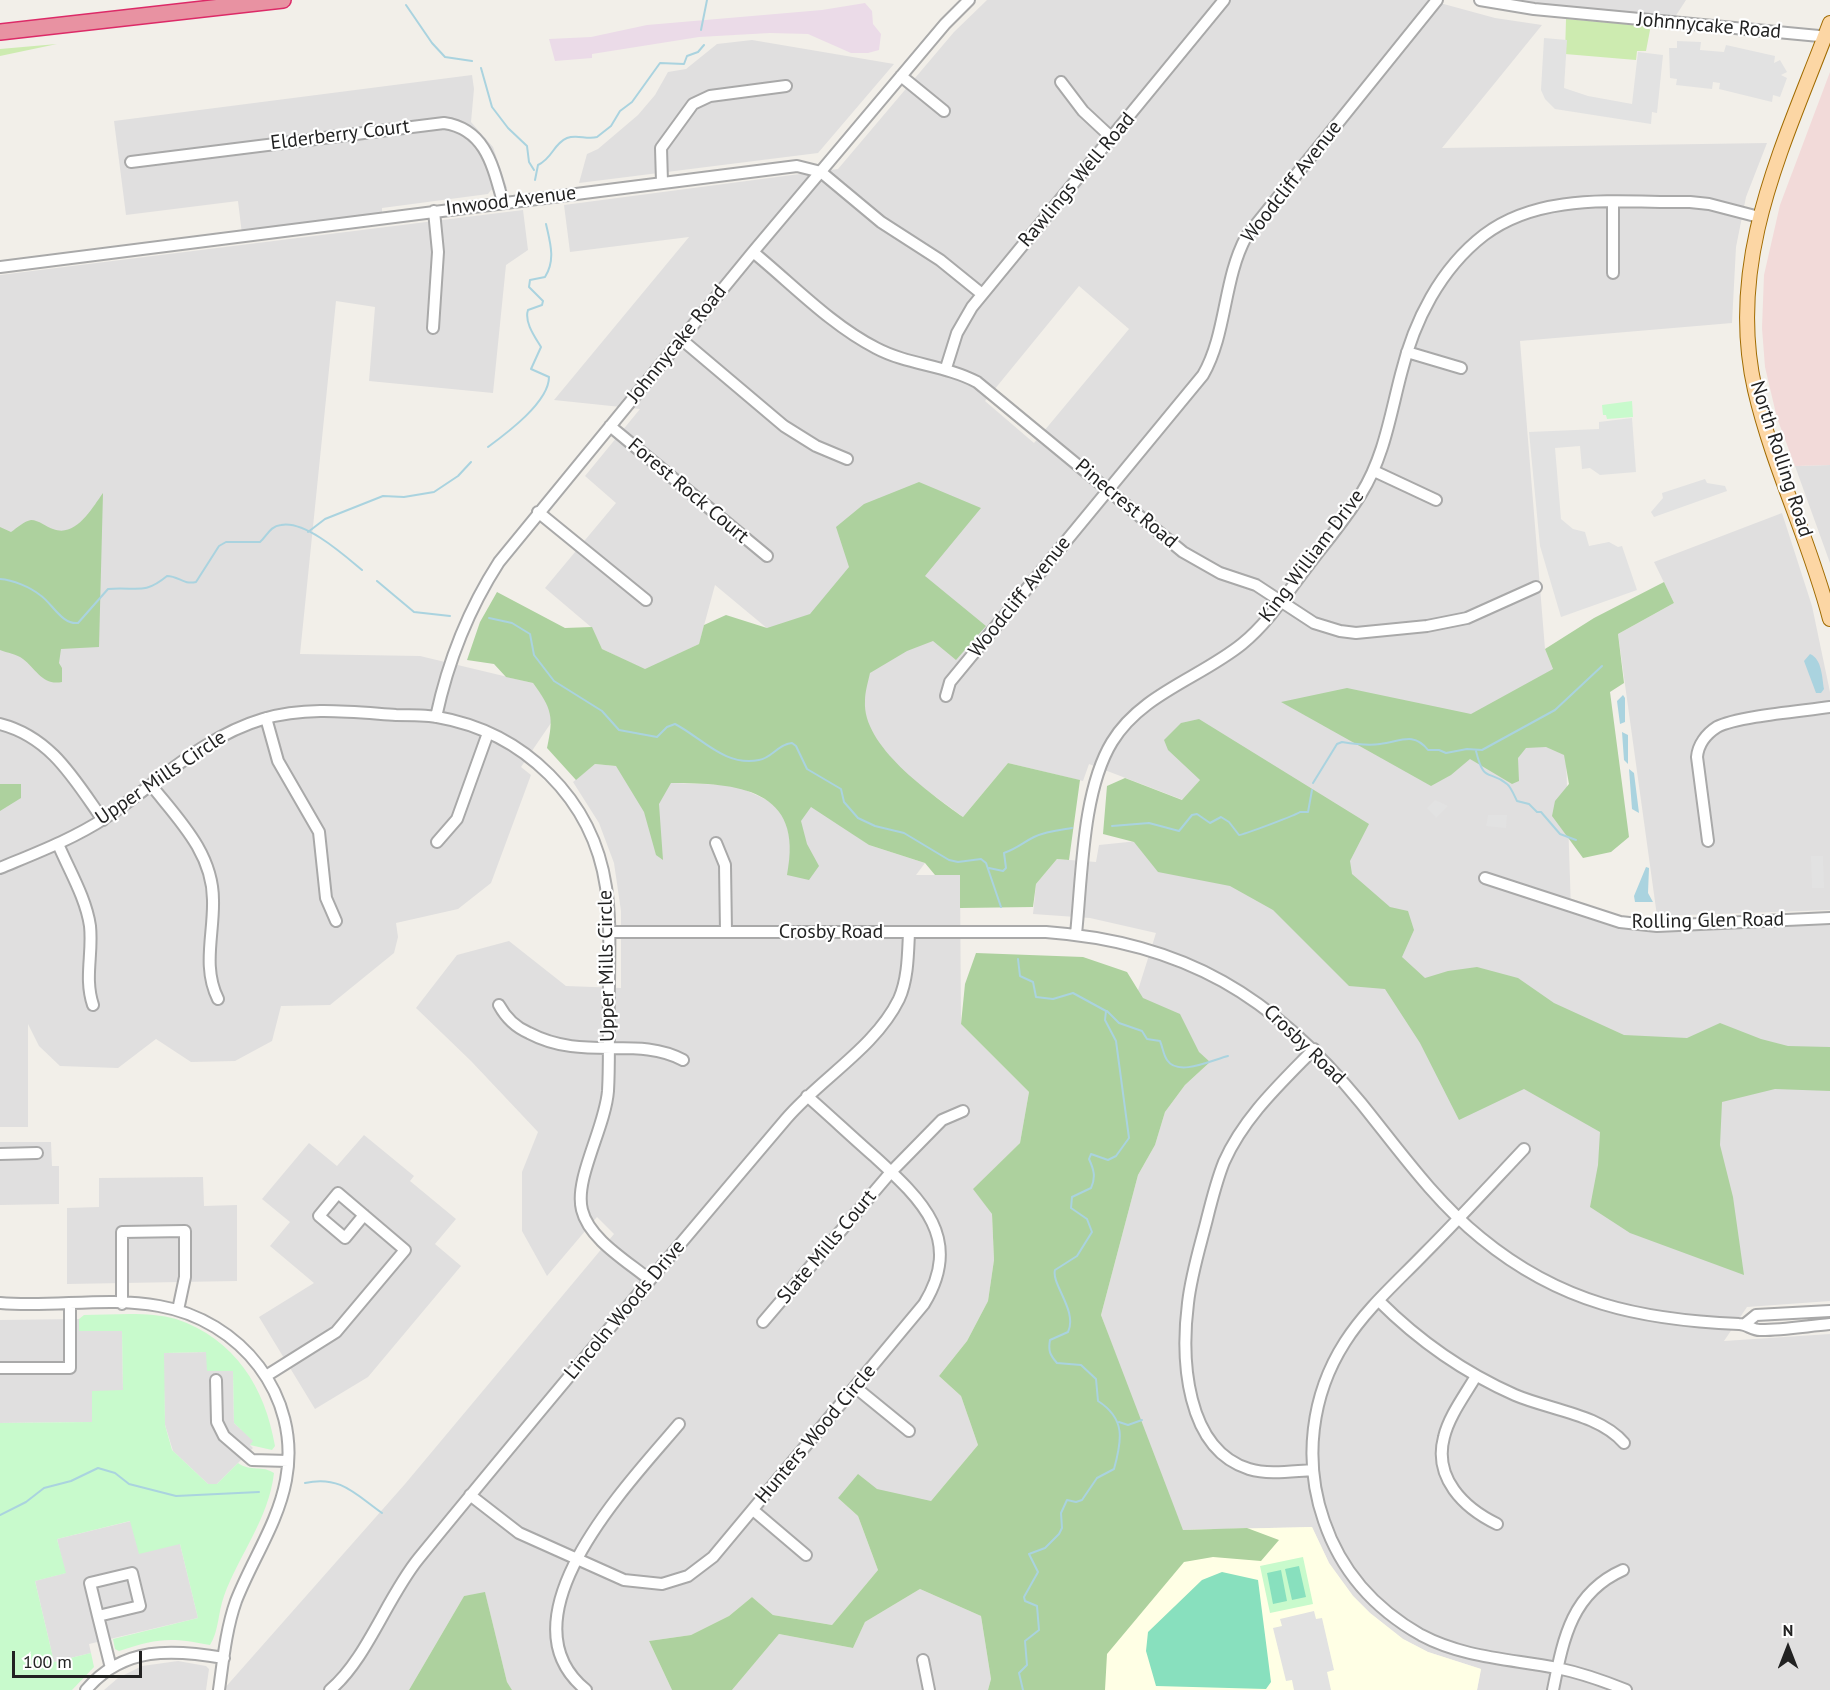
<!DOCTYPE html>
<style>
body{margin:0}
#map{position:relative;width:1830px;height:1690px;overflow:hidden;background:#f2efe9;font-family:"PT Sans",sans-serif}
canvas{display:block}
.north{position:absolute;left:1758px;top:1618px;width:60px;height:60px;-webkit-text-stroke:4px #fff;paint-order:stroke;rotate:0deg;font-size:16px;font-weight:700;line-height:24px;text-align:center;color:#222}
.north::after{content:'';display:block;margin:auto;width:21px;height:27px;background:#222;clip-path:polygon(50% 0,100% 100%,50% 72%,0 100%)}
.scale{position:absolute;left:12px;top:1651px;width:130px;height:27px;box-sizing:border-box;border:3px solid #222;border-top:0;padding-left:8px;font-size:18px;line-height:21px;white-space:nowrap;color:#222;-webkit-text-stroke:4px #fff;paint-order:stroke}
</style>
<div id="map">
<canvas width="1830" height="1690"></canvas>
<div class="north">N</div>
<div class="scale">100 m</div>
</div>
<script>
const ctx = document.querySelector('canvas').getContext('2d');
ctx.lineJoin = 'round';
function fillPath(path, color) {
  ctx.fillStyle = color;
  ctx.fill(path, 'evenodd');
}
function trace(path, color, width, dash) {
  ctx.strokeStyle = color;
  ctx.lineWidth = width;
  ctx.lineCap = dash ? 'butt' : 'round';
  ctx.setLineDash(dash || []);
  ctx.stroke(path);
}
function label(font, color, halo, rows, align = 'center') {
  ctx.font = font + ' "PT Sans",sans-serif';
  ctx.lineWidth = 4.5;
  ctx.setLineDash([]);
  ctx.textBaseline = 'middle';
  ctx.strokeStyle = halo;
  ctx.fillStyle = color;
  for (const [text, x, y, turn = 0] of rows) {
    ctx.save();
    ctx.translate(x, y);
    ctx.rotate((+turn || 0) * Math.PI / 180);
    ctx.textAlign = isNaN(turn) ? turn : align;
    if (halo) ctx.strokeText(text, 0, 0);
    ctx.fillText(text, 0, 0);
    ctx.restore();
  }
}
fillPath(new Path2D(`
 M987,0h442l66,18 47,7 -100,123 325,-5 -21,54 -10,50 -4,76 -212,18 25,308 8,20 10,-5 8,246 89,19 170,-5v377l-83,6 -23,34 106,-7v356h-353l4,-21 -53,-17 -25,-13 -33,-26 -17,-17 -24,-33 -17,-36 -129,3 -32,-78 -50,-137 37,-140 17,-30 10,-33 20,-27 25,-23 -77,-56 23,-73 -66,-15 -57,-4 3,-30 21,-25 39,3 3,-17 78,-8 24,-58 -18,21 -94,-36 -6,17 -75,-18 -45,54 -57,-42 -120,-131 -71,-59 -16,59 -54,26 -43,-21 -11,-22 -46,-39 71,-85 -31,-27 55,-67 -86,-9 135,-163 -119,15 -6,-47 274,-36 116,-137zM1079,286l50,43 -95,114 -49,-42z
 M1516,0h170l-11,17 -76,-6z
 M752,40l142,24 -76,89 -239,30 8,-29 11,-5 40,-34 17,-20 13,-23 18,-3 31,-25z
 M472,75l2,14 -3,33 22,25 14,41 -16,2 -3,4 -106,14v6l-140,20 -4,-33 -112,14 -12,-94z
 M523,210l5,40 -22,15 -13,128 -124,-12 6,-74 -39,-6 -36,353 120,2 113,27 13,18 7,19 -32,47 10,8 -40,108 -33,26 -62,14 2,14 -4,16 -64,52 -49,1 -9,35 -37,20 -44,1 -35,-23 -38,29 -58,-2 -21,-20 -11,-22v103h-28v-852z
 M1830,465v98l-35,-97z
 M1782,513l30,93 18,86v218l-173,6 -39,-282 56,-31 -20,-41z
 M595,764l34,3 42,16 64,2 36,17 -4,-7 49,13 53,37 56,18 -9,12h44l1,149 68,68 -9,51 -46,46 18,25 2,46 -6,41 -21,40 -28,35 22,20 17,49 -47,56 -93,-3 20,18 20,54 -46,55 -59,-10 -21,-18 -23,19 -38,19 -42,6 23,49h-160l-5,-8 -22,-89 -21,3 -55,94h-186l182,-206 209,-250 -17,-17 -50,59 -25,-45v-59l16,-40 -67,-71 -55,-53 41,-53 52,-14 57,45 55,2v-77l-7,-48 -15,-40 -26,-41z
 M364,1135l50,41 -4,5 46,38 -21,25 26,22 -93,111 -53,32 -56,-92 55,-34 -44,-37 20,-24 -28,-23 47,-56 28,23z
 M0,1142h51l1,24h7v38l-59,1z
 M203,1177l1,29 33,-1v76l-170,3v-76l32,-1v-29z
 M79,1319l1,12 42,-1 1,60 -31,32 -92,1v-103z
 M206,1352l27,19 1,52 20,18 -4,4 3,3 -36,36h-9l-35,-33 -8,-26 -2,-72z
 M131,1521l49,23 18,74 -109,26 2,9 -37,9 -19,-81 30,-8 -8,-34z
 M920,1589l61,27 10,63 -3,11h-256l47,-56 74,14 12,-26z
 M178,1661l28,5 3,3 -3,21h-102l14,-12 24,-12z`), '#e0dfdf');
fillPath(new Path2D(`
 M1830,72v393l-35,1 -18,-48 -12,-51 -3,-39 2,-53 16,-70z`), '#f2dad9');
fillPath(new Path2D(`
 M865,3l7,8 1,13 8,10 -2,16 -11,3h-17l-43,-19 -38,-1 -71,4 -107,17v4l-37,3 -6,-22 42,-2 56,-12 175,-15z`), '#ebdbe8');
fillPath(new Path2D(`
 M1312,1527l17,36 24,33 17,17 33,26 25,13 53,17 -4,21h-429l51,-158z`), '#ffffe5');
fillPath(new Path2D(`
 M1566,19l82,7 2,4 -4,21h-9l-1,9 -71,-6z
 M57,44l-57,12v-7z`), '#cdebb0');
fillPath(new Path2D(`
 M919,482l62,26 -56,68 61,50 -30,34 -23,-19 -26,10 -37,22c-2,9 -5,19 -5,28 -3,45 65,92 98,116l45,-54 72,17 -11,80 -12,-1 -21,25 -3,23 -73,1v-33h-25l-10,-12 -56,-18 -58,-38 -10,14 6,23 12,22 -10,14 -22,-5c18,-87 -50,-92 -116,-92l-12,21 4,56 -7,-5 -12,-43 -28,-46 -21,-2 -19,16 -29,-32c7,-31 5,-39 -14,-65l-27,-6 -12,-13 -27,-4 13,-38 17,-30 68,36 27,-1 10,22 43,20 54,-25 5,-19 22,-10 41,13 43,-14 39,-47 -13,-40 28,-23z
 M103,493l-4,154 -38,2 -2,14 3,5v14c-19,4 -26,-13 -39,-23 -6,-5 -16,-6 -23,-9v-123l11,5c6,-4 13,-11 20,-12 8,0 15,7 22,9 23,9 39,-21 50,-36z
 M1664,582l10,21 -56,31 6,49 -14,9 19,145 -18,15 -28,6 -31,-42 3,-15 14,-17 -5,-29 -18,-8 -20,1 -8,10 1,23 -7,3 -42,-25 -19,16 -20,11 -150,-84 66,-14 124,26 82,-45 -8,-20 49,-31z
 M1199,719l170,105 -19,37 2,13 38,33 18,4 6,19 -12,27 23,21 23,-7 29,-4 41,11 36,25 70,32 63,3 33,-15 41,16 27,7 42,1v44l-55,-2 -53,13 -2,43 13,52 11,78 -114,-42 -40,-26 8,-42 2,-33 -76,-43 -65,31 -39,-77 -35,-54 -36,-3 -76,-76 -43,-24 -72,-14 -24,-30 -31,-8 4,-48 18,-8 57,22 18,-20 -32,-30 -4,-10 17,-17z
 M0,784h21v14l-21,13z
 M976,953l107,4 44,15 16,26 37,16 19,38 11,10 -25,23 -20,27 -10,33 -17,30 -37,140 82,215 64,-2 32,12 -18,21 -48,-4 -29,5 -77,92 -2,36h-117l3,-11 -10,-63 -61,-27 -55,33 -12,26 -74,-14 -47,56h-60l-23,-49 42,-6 38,-19 23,-19 21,18 59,10 46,-55 -20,-54 -20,-18 20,-24 19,15 54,12 47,-56 -17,-49 -22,-20 28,-35 21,-40 6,-41 -2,-46 -19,-25 47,-46 9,-51 -68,-68 4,-40z
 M485,1592l22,90 5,8h-103l55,-94z`), '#add19e');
fillPath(new Path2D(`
 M1632,401l1,16 -26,2 -1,-4h-3l-1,-10z
 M84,1315c28,0 64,-4 92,4 59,20 89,68 99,127l-3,4 -22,-5 3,-4 -19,-18 -1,-52h-26l-1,-19 -42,1 1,72 7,25 36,34h9l21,-21c12,9 25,2 36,10 -5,45 -35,82 -50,123 -6,16 -5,35 -14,49 -39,-8 -53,-7 -91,6l-4,-2 -2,-10 85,-21 -18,-74 -41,10 -9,-33 -73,18 9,34 -31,8 19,81 37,-9 3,14 -22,23h-72v-267l92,-1v-31l31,-1 -1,-59h-43v-12z
 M1303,1557l10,47 -43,9 -10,-47z`), '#c8facc');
fillPath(new Path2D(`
 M1299,1566l7,31 -14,3 -7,-31z
 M1281,1570l6,31 -14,3 -6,-31z
 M1222,1572l36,8 13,102 -5,7 -110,-3 -10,-35 2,-19 54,-52z`), '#88e0be');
fillPath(new Path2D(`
 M1544,38l23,2 -3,48 24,8 44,8 6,-52 25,3 -6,58 -5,-1 -1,12 -96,-15 -10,-10 -4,-9z
 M1677,41l24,1 -1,8 24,2 2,-7 49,11 -1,7 6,-3 7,12 -6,3 6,3 -7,19 -7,-2 -1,7 -53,-13 1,-6 -7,-1 -1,7 -36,-4 1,-6 -7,-1 -1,-30h8z
 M1632,418l4,54 -36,3 -10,-7 -8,1 -2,-23 -25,2 6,71 12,10 12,3 4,14 20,-4 9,5 4,-1 15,44 -76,27 -21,-71 -11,-114 70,-3v-7z
 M1705,479l2,4 18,3 2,5 -73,26 -3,-5 12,-14 -1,-5z
 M1435,800l13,6 -12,12 -9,-10z
 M1488,815h19l-1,13 -20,-2z
 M1811,856h12l1,32h-12z
 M1314,1611l2,8 6,-1 12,52 -7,2 4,18h-37l-2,-10 -6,1 -13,-53 9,-2 -2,-7z`), '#e2e2e2');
fillPath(new Path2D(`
 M1810,654c12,5 12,23 14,35l-3,4h-5l-12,-32z
 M1623,695l2,3v24l-5,2 -3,-23z
 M1622,732l6,3v29l-4,-4z
 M1629,769l5,4 5,40 -7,-4z
 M1646,867l3,1 -1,25 5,9h-18l-1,-6z`), '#aad3df');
trace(new Path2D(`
 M406,5l26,38 13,14 27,4
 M701,30l6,-30
 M481,68l11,39 16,21 19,18 2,16 5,8
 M535,180l3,-15c15,-7 15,-21 29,-27 10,-4 20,2 30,-1l14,-11 9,-15 12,-9 28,-39 24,1 3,-8 11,-4 6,-7
 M488,447c19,-14 61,-45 61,-70l-18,-8 10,-22c-6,-10 -17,-25 -13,-37l14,-5 1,-4 -14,-14 1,-7 15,-3c11,-17 5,-35 1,-53
 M308,532l17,-13 58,-23 21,1 30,-5 24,-16 13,-14
 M0,579c13,1 30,8 40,16 12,8 22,30 38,28l30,-34c28,-3 35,7 59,-13 12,0 16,9 29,6l23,-36 7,-4h34c7,-6 10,-16 21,-17 24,-5 63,30 81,45
 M377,581l37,31 36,4
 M489,618l23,5 18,11 4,21 20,26 48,30 17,19 38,7 10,-10 8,-3c27,14 50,43 84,36 13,-2 19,-16 33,-17l4,3 11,23 34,20 3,13 14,16 17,8 29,7 45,27 9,2 23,-3 5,4 15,44
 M1476,751c8,33 13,18 31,33 4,3 8,13 10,17l12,3 8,8h4l19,22 16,6
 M1313,783l24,-39 5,-2c12,2 26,4 38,2 20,-2 33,-13 48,6h11l7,3 21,-4 15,1 73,-40 47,-44
 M1112,826l37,-3 30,8 13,-16 5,-1 13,9 11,-6 8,5 10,13c4,0 57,-20 61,-23h8l4,-22
 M989,868l14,3 3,-3 -2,-15c14,-5 18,-10 30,-16 12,-6 25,-7 38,-9
 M1018,959l2,17 13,6 3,15 17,2 20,-6 33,18 -1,9 11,21 13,97 -13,18 -8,4 -17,-6 -2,5c5,11 7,18 2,29l-19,9 -1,11 16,11 5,13 -15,24 -22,14c-4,14 23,41 13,62l-18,8c-2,11 0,15 7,23l24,2 15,14 2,22c28,18 24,39 16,68l-17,9 -15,22 -6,2 -9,-2 -6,13 1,15 -3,6 -14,14 -16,6 9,18 -14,25 1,4 12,5 2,24 -14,11 2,24 -8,8 4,17
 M1107,1011l12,12 23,8 5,8 13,2c3,7 3,13 7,19 11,17 45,0 61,-4
 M1119,1422l9,3 14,-5
 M305,1483c35,-8 50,11 77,30
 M0,1515l26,-13 18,-14 27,-7 27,-13 17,5 14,11 47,12 83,-4`), '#aad3df', 2);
const minor = new Path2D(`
 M1480,0l54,9 296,28
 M901,76l43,35
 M1061,82l22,29 29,27
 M131,162l313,-39c42,6 49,44 59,79
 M662,182l-1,-34 32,-44 17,-8 76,-10
 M753,252c39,32 78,73 123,96 32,17 69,17 101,34l206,170 37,21 36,12 58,38 26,8 16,2 71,-7 40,-8 69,-31
 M0,267l797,-101 24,6 60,50 59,38 42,34
 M1613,273v-70
 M433,328l5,-76 -4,-41
 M681,339l103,87 32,20 31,13
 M1407,352l54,16
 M946,368l11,-35 15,-26 252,-307
 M610,426l157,130
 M1374,471l62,29
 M538,512l108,88
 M946,696l4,-14 253,-307c24,-42 20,-95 43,-138l191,-237
 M436,717c12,-56 32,-107 63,-155l254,-310 192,-228 24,-24
 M266,718l12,43 41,71 7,66 10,23
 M0,724c51,13 74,55 103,96
 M151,785c27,34 62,68 62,115 1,34 -11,67 5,99
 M1708,841l-11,-84c1,-12 9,-23 20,-30 21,-11 87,-16 113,-20
 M437,842l20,-23 31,-86
 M716,843l9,22 1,67
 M58,844c11,26 28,54 32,82 3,28 -6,52 3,79
 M0,868c36,-15 73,-29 105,-50 52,-34 97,-81 158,-99 43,-13 89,-7 133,-4 14,0 28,0 41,2 87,15 156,82 169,170 5,32 3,67 3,99 -1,35 1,71 -1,105 -3,37 -34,88 -26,119 7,29 45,51 68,70
 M1485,878l135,44 37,4 173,-8
 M609,932h437c139,10 228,65 315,171 38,47 73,97 120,135 79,65 159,82 258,86 8,0 14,7 22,6 23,0 46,-4 69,-6
 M1076,934c6,-57 6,-143 36,-192 29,-48 88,-64 130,-98 26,-21 45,-51 65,-77 18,-24 38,-47 54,-73 23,-37 29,-78 40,-120 13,-53 39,-105 83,-139 58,-44 138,-32 206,-33l19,2 50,13
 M499,1005c7,13 16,22 30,28 55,29 107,2 154,27
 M1524,1149c-33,35 -66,71 -100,105 -27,28 -58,55 -79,88 -34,53 -42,119 -21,179 17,50 51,88 97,114 43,23 90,24 136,33 24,5 47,13 69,22
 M0,1154l37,-1
 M1379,1301c40,40 84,71 136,94 35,15 84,19 109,48
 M0,1303c52,5 107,-7 159,3 81,14 143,89 127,174 -8,43 -34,80 -50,121 -10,28 -13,60 -17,89
 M122,1304v-72l63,-1v46l-7,33
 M763,1322l128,-150 51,-52 21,-9
 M1745,1324l11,-9 74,-4
 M0,1368h70v-63
 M266,1376l70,-44 69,-82 -67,-57 -19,23 26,22 19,-23
 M1476,1376c-11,19 -27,40 -32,61 -11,41 20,71 53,87
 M216,1380l1,42 7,14 28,24 36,1
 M855,1387l54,44
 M1313,1470c-21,1 -44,5 -64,-1 -64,-20 -68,-111 -61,-166 3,-27 11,-53 18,-80 5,-20 10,-41 18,-61 20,-45 56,-78 90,-113
 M470,1495l49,38 105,47 38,4 26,-8 25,-19 211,-253c40,-65 -2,-104 -49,-147 -23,-20 -45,-41 -68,-61
 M753,1510l53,45
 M98,1616l-8,-33 42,-10 8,33 -42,10 13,52
 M923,1660l6,30
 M86,1690c37,-44 87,-41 138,-32
 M330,1690c37,-31 57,-93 89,-132 121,-148 244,-294 367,-439 35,-41 89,-71 113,-120 9,-20 9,-45 10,-67
 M586,1690c-89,-72 45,-209 93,-266
 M1553,1690c10,-50 18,-97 70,-120`);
const major = new Path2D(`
 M1830,23c-45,120 -105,235 -75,367 18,78 55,151 75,229`);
const highway = new Path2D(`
 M0,32l283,-32`);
trace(minor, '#a9a9a9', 14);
trace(major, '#a06b00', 16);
trace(highway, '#dc2a67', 18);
trace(minor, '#fff', 10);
trace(major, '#fcd6a4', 14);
trace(highway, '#e892a2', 15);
label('20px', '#222', '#fff', [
 ["Johnnycake Road",1709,26,5],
 ["Elderberry Court",340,135,-7],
 ["Rawlings Well Road",1077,180,-50],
 ["Woodcliff Avenue",1292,182,-52],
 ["Inwood Avenue",511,201,-7],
 ["Johnnycake Road",677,344,-51],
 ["North Rolling Road",1781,459,72],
 ["Forest Rock Court",688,491,40],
 ["Pinecrest Road",1126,504,40],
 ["King William Drive",1312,556,-53],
 ["Woodcliff Avenue",1020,597,-51],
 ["Upper Mills Circle",161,778,-34],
 ["Rolling Glen Road",1708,921,-1],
 ["Crosby Road",831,932],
 ["Upper Mills Circle",607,966,-91],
 ["Crosby Road",1304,1045,44],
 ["Slate Mills Court",827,1247,-50],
 ["Lincoln Woods Drive",625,1310,-50],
 ["Hunters Wood Circle",816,1434,-50]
]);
</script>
